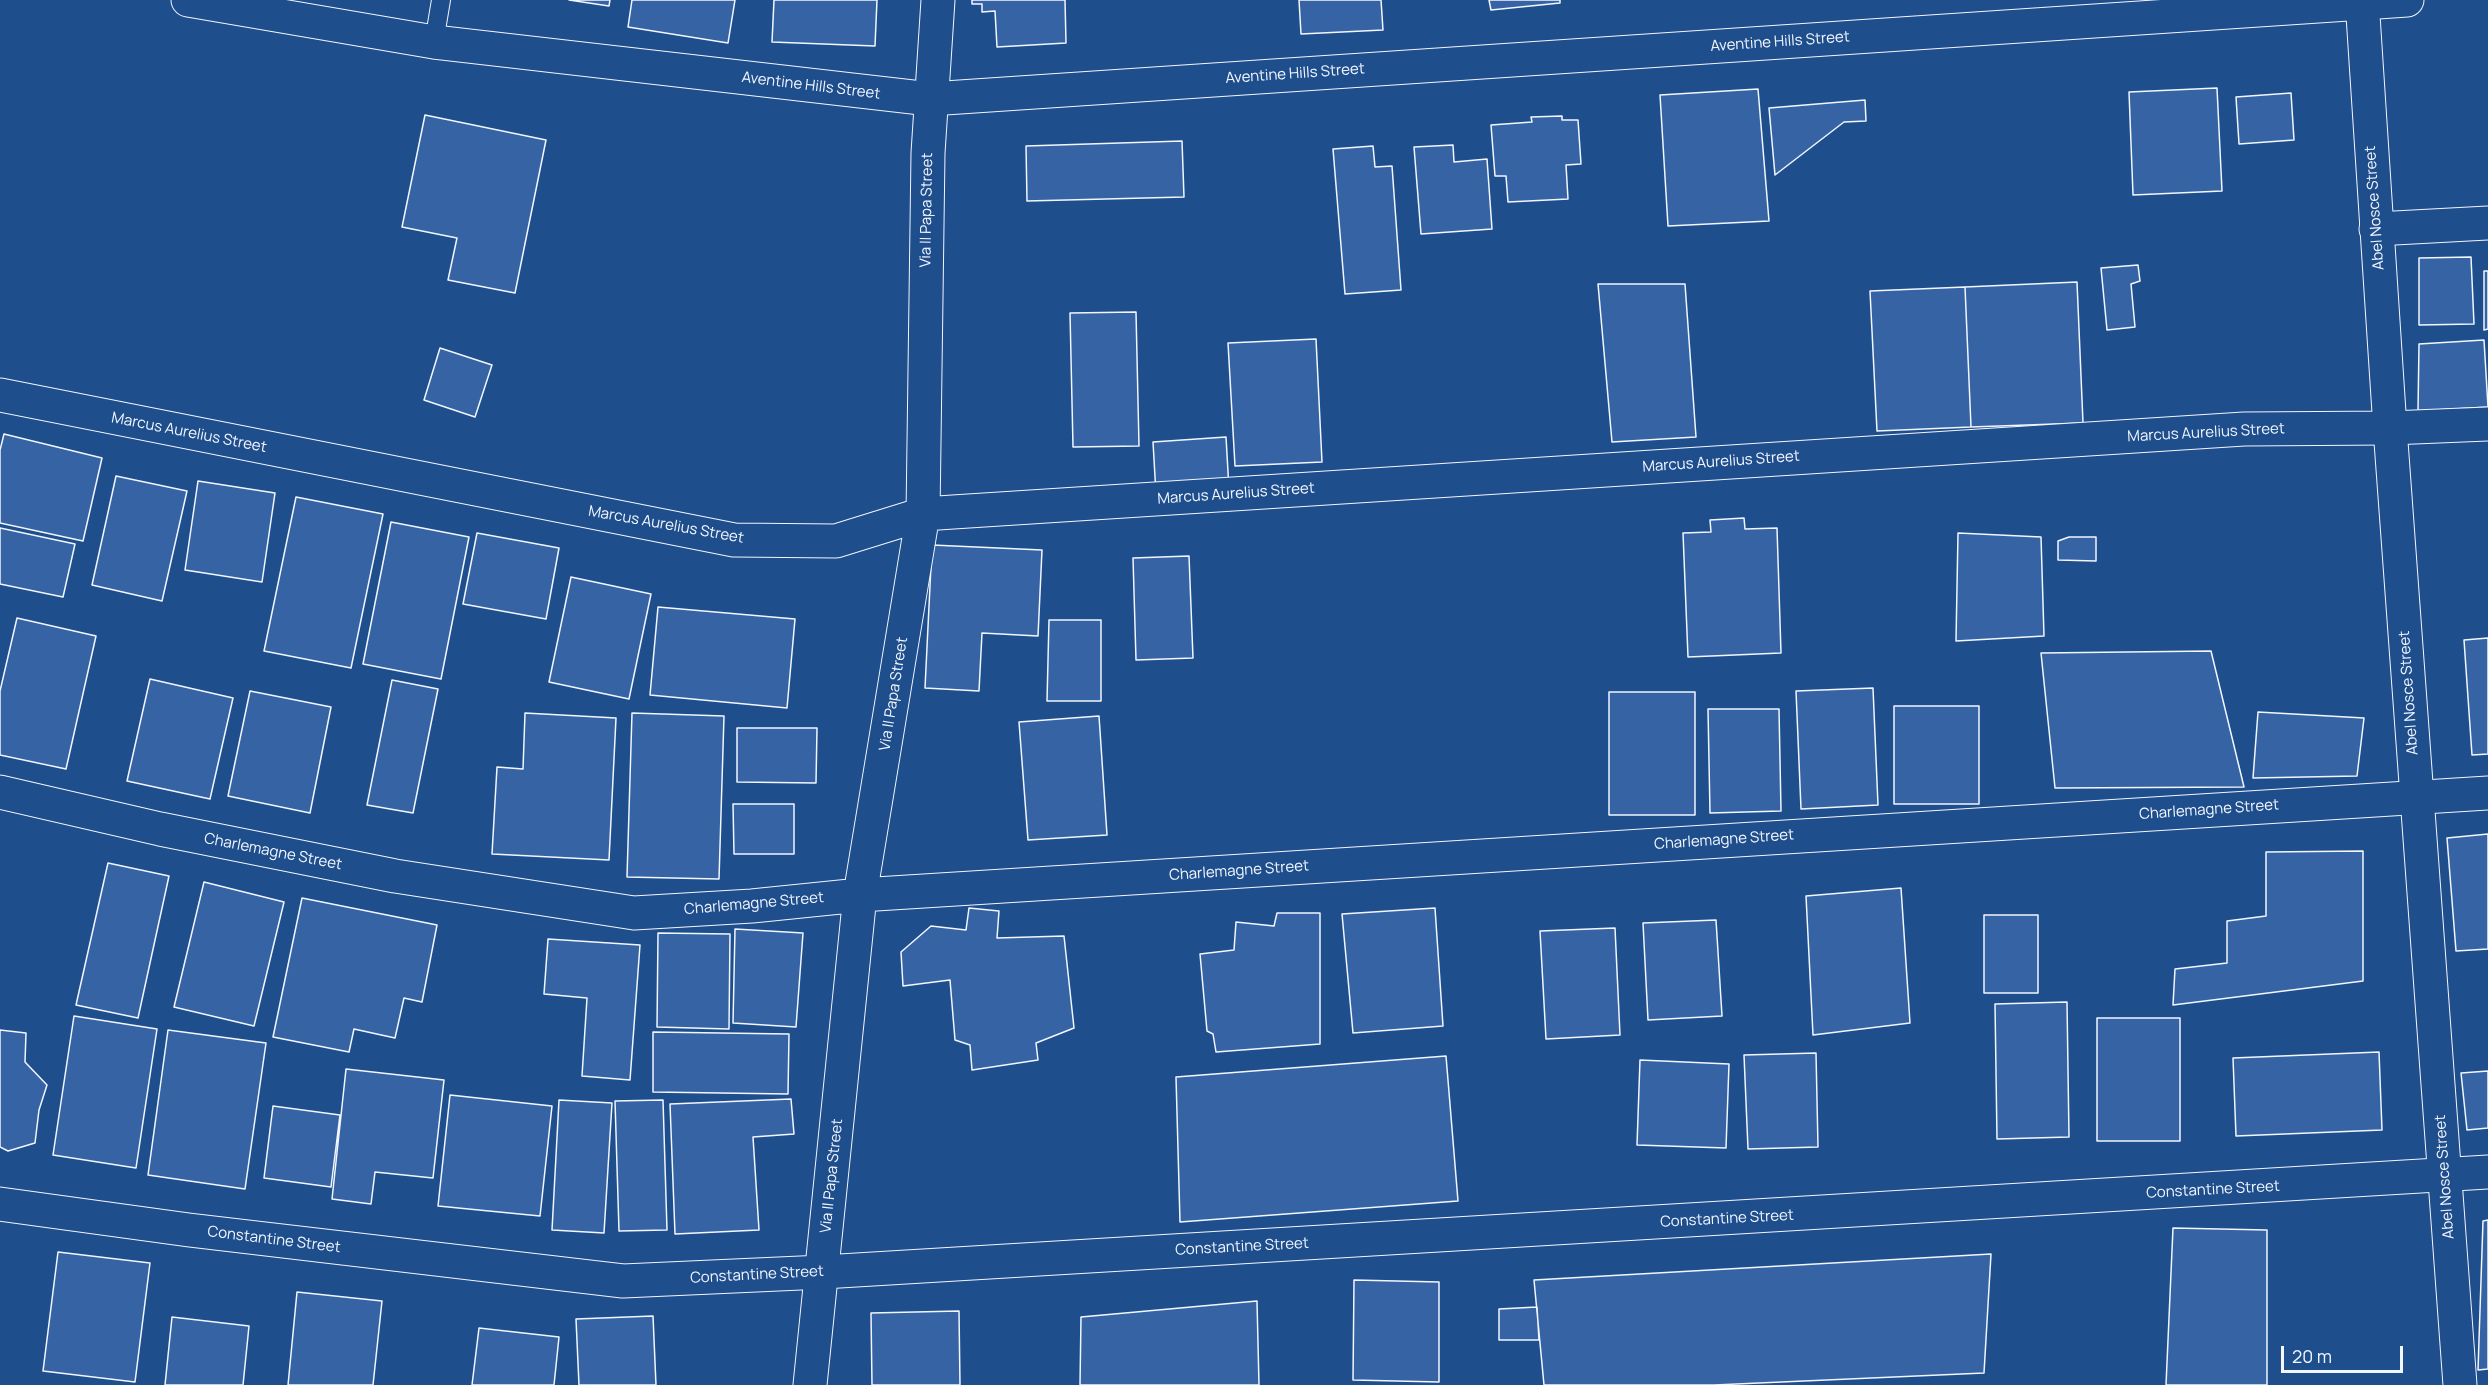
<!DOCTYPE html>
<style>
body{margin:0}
#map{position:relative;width:2488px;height:1385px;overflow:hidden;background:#1f4e8c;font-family:Manrope,sans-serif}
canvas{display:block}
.scale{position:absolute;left:2281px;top:1346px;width:122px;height:27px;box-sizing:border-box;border:3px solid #f2f6ff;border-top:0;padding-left:8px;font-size:18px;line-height:21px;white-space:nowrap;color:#f2f6ff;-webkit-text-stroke:4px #1f4e8c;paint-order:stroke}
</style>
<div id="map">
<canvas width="2488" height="1385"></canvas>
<div class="scale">20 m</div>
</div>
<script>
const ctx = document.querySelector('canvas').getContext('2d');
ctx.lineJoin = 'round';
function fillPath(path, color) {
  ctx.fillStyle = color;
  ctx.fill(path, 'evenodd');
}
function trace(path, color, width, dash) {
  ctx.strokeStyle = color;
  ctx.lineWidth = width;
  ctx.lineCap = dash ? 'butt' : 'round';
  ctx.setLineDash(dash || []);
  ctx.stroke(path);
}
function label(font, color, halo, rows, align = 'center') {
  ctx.font = font + ' Manrope,sans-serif';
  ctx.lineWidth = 4.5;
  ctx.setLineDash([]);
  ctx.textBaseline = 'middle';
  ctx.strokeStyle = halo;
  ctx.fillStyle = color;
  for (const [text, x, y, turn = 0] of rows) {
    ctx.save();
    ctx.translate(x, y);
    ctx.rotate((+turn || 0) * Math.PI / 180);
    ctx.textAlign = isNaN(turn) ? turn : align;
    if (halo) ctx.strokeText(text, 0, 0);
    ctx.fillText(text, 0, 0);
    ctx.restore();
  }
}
const building = new Path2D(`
 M569,0h41l-1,6z
 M632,0h103l-7,43 -100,-16z
 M774,0h103l-2,46 -103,-4z
 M972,0h93l1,43 -69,4 -2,-36 -13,1v-8h-10z
 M1299,0h82l2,30 -82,4z
 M1489,0h71v3l-69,7z
 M2217,88l5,103 -89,4 -4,-103z
 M1758,89l11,132 -101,5 -8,-131z
 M2291,93l3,47 -55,4 -3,-47z
 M1865,100l1,21 -22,1 -69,53 -6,-67z
 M425,115l121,25 -31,153 -67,-13 9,-42 -55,-11z
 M1562,116v4h16l3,44 -15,1 2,34 -60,3 -2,-26h-11l-4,-51 41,-3 -1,-5z
 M1182,141l2,56 -157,4 -1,-55z
 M1453,145l1,17 33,-3 5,70 -71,5 -7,-87z
 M1373,146l2,21 17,-1 9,124 -56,4 -12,-145z
 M2471,257l3,67 -55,1v-67z
 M2138,265l2,16 -9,3 4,43 -28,3 -6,-62z
 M2484,271h4v58l-4,1z
 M2077,282l6,141 -112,4 -6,-140z
 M1598,284h87l11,153 -84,5z
 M1965,287l6,140 -94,4 -7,-140z
 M1136,312l3,134 -66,1 -3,-134z
 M1316,339l6,123 -87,4 -7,-123z
 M2484,340l4,67 -70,4 1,-67z
 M440,348l52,17 -17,52 -51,-17z
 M4,434l98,24 -19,83 -83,-18v-73z
 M1226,437l3,52 -73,5 -3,-52z
 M116,476l71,15 -25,110 -70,-16z
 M198,481l77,12 -13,89 -77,-12z
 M296,497l87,17 -32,154 -87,-17z
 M1744,518l1,11 32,-1 4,125 -93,4 -5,-124 28,-1 -1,-12z
 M391,522l78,15 -28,142 -78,-15z
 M0,528l75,16 -12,53 -63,-13z
 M477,533l82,15 -13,71 -83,-15z
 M1958,533l83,4 3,99 -88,5z
 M2069,537h27v24l-38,-1v-19z
 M932,545l110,5 -4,86 -56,-3 -3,58 -54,-3z
 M1189,556l4,102 -57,2 -3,-102z
 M571,577l80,17 -22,105 -80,-17z
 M658,607l137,12 -8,89 -137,-13z
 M17,618l79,18 -30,133 -66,-14v-64z
 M1049,620h52v81h-54z
 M2488,638v116l-16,1 -8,-115z
 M2211,651l33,136 -189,1 -14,-135z
 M150,679l83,19 -23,101 -83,-18z
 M392,680l46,9 -25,124 -46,-8z
 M1873,688l5,117 -77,4 -5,-118z
 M250,691l81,16 -21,106 -82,-17z
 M1609,692h86v123h-86z
 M1894,706h85v98h-85z
 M1708,709h71l2,102 -71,2z
 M2258,712l106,6 -7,58 -104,2z
 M525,713l91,5 -7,142 -117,-6 5,-87 26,2z
 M632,713l92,3 -5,163 -92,-2z
 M1099,716l8,119 -79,5 -9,-118z
 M737,728h80l-1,55 -79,-1z
 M733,804h61v50h-60z
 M2488,834v115l-32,2 -9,-113z
 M2363,851v130l-190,24 2,-36 52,-6v-42l39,-5v-64z
 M108,863l61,13 -31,142 -62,-13z
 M204,882l80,20 -30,124 -80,-19z
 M1901,888l9,135 -97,12 -7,-139z
 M302,898l135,27 -15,77 -18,-4 -9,40 -41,-9 -5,23 -76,-15z
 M969,908l30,3 -2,27 67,-2 10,92 -38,15 2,17 -66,10 -2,-25 -15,-5 -5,-60 -47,6 -2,-34 30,-26 35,4z
 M1435,908l8,118 -90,7 -11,-119z
 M1277,913h43v131l-104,8 -3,-18 -6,-3 -7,-77 34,-4 2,-28 38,4z
 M1984,915h54v78h-54z
 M1716,920l6,96 -74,4 -5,-97z
 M1615,928l5,107 -74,4 -6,-108z
 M735,929l68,4 -7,94 -63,-4z
 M658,933l72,1 -1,95 -72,-2z
 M548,939l92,6 -10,135 -48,-4 5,-78 -43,-4z
 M2067,1002l2,135 -72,2 -2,-135z
 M74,1016l83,13 -21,139 -83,-13z
 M2097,1018h83v123h-83z
 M0,1030l26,3 -1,29 22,23 -8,25 -4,33 -27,8 -8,-4z
 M168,1030l98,13 -21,146 -97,-14z
 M653,1032l136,2 -1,60 -135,-2z
 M2379,1052l3,78 -146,6 -3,-78z
 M1816,1053l2,94 -70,2 -4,-94z
 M1446,1056l12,145 -278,21 -4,-145z
 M1640,1060l89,4 -3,84 -89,-3z
 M346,1069l98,11 -11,98 -58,-6 -4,32 -39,-5z
 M2488,1071v57l-21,2 -6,-57z
 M450,1095l102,11 -12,110 -102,-10z
 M791,1099l3,35 -41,3 6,93 -84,4 -5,-130z
 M559,1100l53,3 -8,130 -52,-3z
 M663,1100l4,130 -48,1 -4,-130z
 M273,1106l67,9 -9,72 -67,-9z
 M2488,1220v149l-10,1 5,-149z
 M2173,1228l94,2v155h-101z
 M58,1252l92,11 -15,119 -92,-11z
 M1991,1254l-7,119 -270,12h-170l-10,-105z
 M1354,1280l85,2v100l-86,-2z
 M297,1292l85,9 -9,84h-85z
 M1257,1301l2,84h-179l1,-68z
 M1537,1307l2,33h-40v-31z
 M959,1311l1,74h-88l-1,-72z
 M653,1316l3,69h-77l-3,-66z
 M172,1317l77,9 -6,59h-78z
 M479,1328l80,9 -5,48h-82z`);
fillPath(building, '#3563a3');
trace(building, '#f2f6ff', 1.5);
const lane = new Path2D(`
 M434,42l7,-42`);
const street = new Path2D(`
 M2363,3l44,-3
 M2376,229l112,-6
 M0,395l734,145 102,1 87,-27 30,-2 1291,-83 146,-1 98,-4
 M0,792l160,37 235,47 239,37 118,-7 108,-11 1628,-102
 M0,1204l189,26 434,51 200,-9 1665,-100
 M810,1385l50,-490 63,-381 5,-361 10,-153`);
const secondary = new Path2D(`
 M188,0l246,42 496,57 1433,-96
 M2362,0l28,428 70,957`);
trace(lane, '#f2f6ff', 20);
trace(street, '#f2f6ff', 35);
trace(secondary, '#f2f6ff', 35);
trace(lane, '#1f4e8c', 18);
trace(street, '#1f4e8c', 33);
trace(secondary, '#1f4e8c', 33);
label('15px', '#f2f6ff', '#1f4e8c', [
 ["Aventine Hills Street",1780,42,-4],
 ["Aventine Hills Street",1295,74,-4],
 ["Aventine Hills Street",811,86,7],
 ["Abel Nosce Street",2375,208,-94],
 ["Via Il Papa Street",927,210,-89],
 ["Marcus Aurelius Street",189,433,11],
 ["Marcus Aurelius Street",2206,433,-3],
 ["Marcus Aurelius Street",1721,462,-4],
 ["Marcus Aurelius Street",1236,494,-4],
 ["Marcus Aurelius Street",666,525,10],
 ["Abel Nosce Street",2409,693,-94],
 ["Via Il Papa Street",894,694,-81],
 ["Charlemagne Street",2209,810,-4],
 ["Charlemagne Street",1724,840,-4],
 ["Charlemagne Street",273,852,11],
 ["Charlemagne Street",1239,871,-4],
 ["Charlemagne Street",754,904,-5],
 ["Via Il Papa Street",832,1176,-84],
 ["Abel Nosce Street",2445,1177,-94],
 ["Constantine Street",2213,1190,-3],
 ["Constantine Street",1727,1219,-3],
 ["Constantine Street",274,1240,7],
 ["Constantine Street",1242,1247,-3],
 ["Constantine Street",757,1275,-3]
]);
</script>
